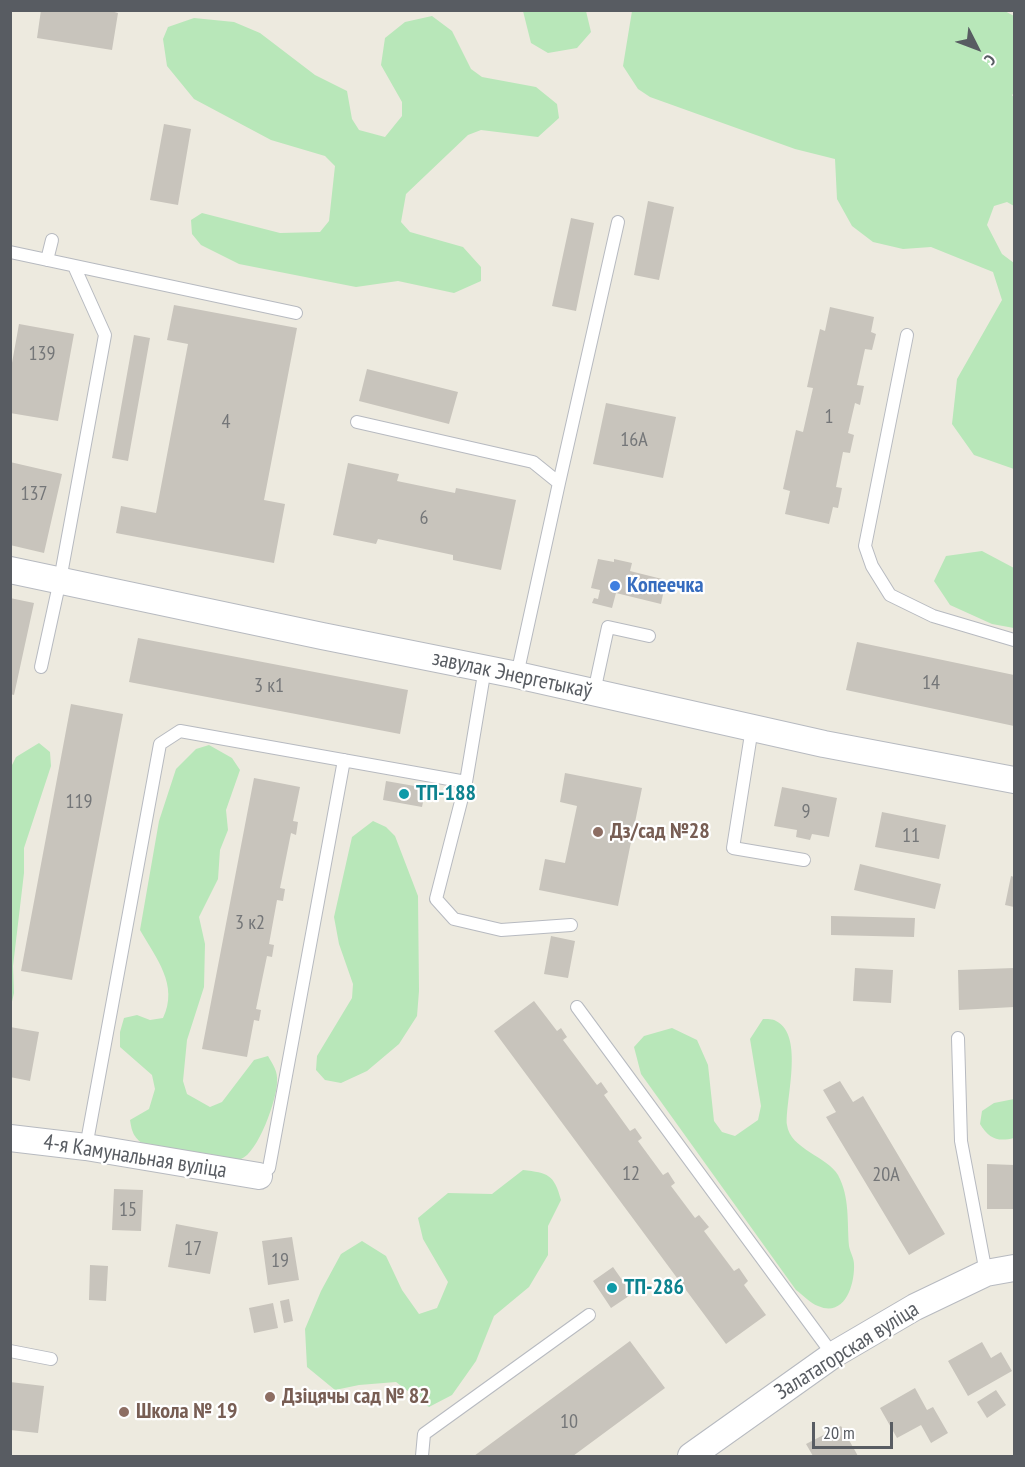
<!DOCTYPE html>
<meta charset="utf-8">
<style>
body{margin:0}
#map{position:relative;width:1025px;height:1467px;overflow:hidden;background:#edeadf;font-family:"PT Sans Narrow",sans-serif}
canvas{display:block}
.frame{position:absolute;inset:0;border:12px solid #585c62;pointer-events:none}
.north{position:absolute;left:947px;top:18px;width:60px;height:60px;-webkit-text-stroke:4px #fff;paint-order:stroke;rotate:132deg;font-size:16px;font-weight:700;line-height:24px;text-align:center;color:#585c62}
.north::after{content:'';display:block;margin:auto;width:21px;height:27px;background:#585c62;clip-path:polygon(50% 0,100% 100%,50% 72%,0 100%)}
.scale{position:absolute;left:812px;top:1422px;width:81px;height:27px;box-sizing:border-box;border:3px solid #585c62;border-top:0;padding-left:8px;font-size:18px;line-height:21px;white-space:nowrap;color:#585c62;-webkit-text-stroke:4px #fff;paint-order:stroke}
</style>
<div id="map">
<canvas width="1025" height="1467"></canvas>
<div class="frame"></div>
<div class="north">С</div>
<div class="scale">20 m</div>
</div>
<script>
const ctx = document.querySelector('canvas').getContext('2d');
ctx.lineJoin = 'round';
function fillPath(path, color) {
  ctx.fillStyle = color;
  ctx.fill(path, 'evenodd');
}
function trace(path, color, width, dash) {
  ctx.strokeStyle = color;
  ctx.lineWidth = width;
  ctx.lineCap = dash ? 'butt' : 'round';
  ctx.setLineDash(dash || []);
  ctx.stroke(path);
}
function label(font, color, halo, rows, align = 'center') {
  ctx.font = font + ' "PT Sans Narrow",sans-serif';
  ctx.lineWidth = 4.5;
  ctx.setLineDash([]);
  ctx.textBaseline = 'middle';
  ctx.strokeStyle = halo;
  ctx.fillStyle = color;
  for (const [text, x, y, turn = 0] of rows) {
    ctx.save();
    ctx.translate(x, y);
    ctx.rotate((+turn || 0) * Math.PI / 180);
    ctx.textAlign = isNaN(turn) ? turn : align;
    if (halo) ctx.strokeText(text, 0, 0);
    ctx.fillText(text, 0, 0);
    ctx.restore();
  }
}
fillPath(new Path2D(`
 M1003,10l11,6v77l-2,2 2,3v108l-7,-4 -13,4 -7,19 15,29 12,9v206l-40,-14 -22,-31 5,-45 45,-79 -9,-28 -62,-25 -28,2 -30,-7 -21,-16 -15,-27 -2,-40 -40,-10 -145,-52 -12,-8 -15,-23 9,-55z
 M523,11h63l5,21 -14,16 -29,5 -17,-10z
 M432,16l20,15 19,38 11,8 54,10 21,17 2,14 -21,19 -57,-7 -13,5 -62,59 -5,28 9,10 53,15 18,20v14l-27,12 -56,-12 -42,6 -117,-23 -38,-19 -9,-11 -1,-14 11,-7 78,20 40,-1 9,-11 6,-55 -10,-10 -54,-16 -77,-41 -27,-33 -4,-27 5,-12 26,-9 40,4 26,11 55,42 32,16 5,28 7,11 26,7 17,-21v-14l-21,-37 4,-27 20,-16z
 M982,551l32,17v60l-22,-4 -42,-19 -16,-24 12,-25z
 M39,743l11,9 1,14 -27,82v25l-11,93 1,27 -3,13v-239l5,-10z
 M209,745l23,13 8,12 -14,40 2,20 -8,20 -2,29 -19,38 6,27 -1,43 -17,53 -4,41 4,13 23,13 12,-5 32,-42 14,-4c5,9 10,15 9,26 0,17 -19,71 -36,77 -8,3 -88,-8 -95,-13 -12,-8 -14,-13 -16,-26l19,-11 6,-20 -3,-14 -32,-28v-15l4,-14 13,-3 13,5 13,-2c16,-33 -7,-60 -23,-88l19,-109 17,-52 20,-20z
 M373,821l13,6 9,9 23,60 1,95 -2,25 -18,28 -32,27 -26,12 -16,-3 -9,-10 1,-14 35,-58 1,-14 -14,-40 -5,-27 18,-80z
 M763,1019c4,0 10,0 13,2 29,14 9,80 11,104 3,24 41,32 51,50 12,22 9,47 11,71 1,6 5,12 5,18 1,20 -9,54 -36,42 -8,-3 -15,-11 -22,-16l-155,-216 -7,-27 10,-11 28,-8 25,12 11,25 6,56 8,11 13,4 23,-16 3,-14 -11,-67z
 M1014,1099v39c-16,4 -25,1 -34,-14l2,-13 12,-8z
 M523,1170c25,3 31,4 38,30l-13,26v29l-19,32 -35,29 -18,45 -24,34 -23,12 -33,-25 -37,3 -24,5 -28,-23 -2,-38 16,-38 20,-37 21,-13 24,15 16,34 17,24 18,-6 11,-26 -25,-43 -5,-21 30,-25 44,1z`), '#b8e7b9');
fillPath(new Path2D(`
 M41,10h66l11,3 -6,37 -75,-12z
 M164,124l27,5 -13,76 -28,-5z
 M648,201l26,6 -15,73 -25,-5z
 M571,218l23,5 -18,88 -24,-5z
 M174,305l123,23 -33,172 21,4 -11,59 -158,-30 5,-27 35,7 32,-169 -21,-4z
 M830,307l44,10 -3,15 5,2 -4,16 -7,-1 -8,36 7,1 -4,19 -5,-2 -7,30 6,2 -4,18 -7,-1 -7,35 6,1 -4,20 -5,-1 -4,17 -44,-10 5,-23 -7,-2 13,-59 7,2 10,-44 -6,-1 13,-58 5,2z
 M19,324l55,10 -16,87 -48,-8v-39z
 M134,335l16,3 -22,123 -16,-3z
 M367,369l91,23 -9,32 -90,-23z
 M606,403l70,14 -13,61 -70,-14z
 M10,462l52,12 -18,79 -34,-8z
 M348,463l51,11 -2,7 58,12 1,-5 60,12 -15,70 -48,-10v-5l-75,-16 -2,5 -43,-9z
 M598,559l16,3v-3l18,4 -2,8 36,9 -5,24 -45,-11 -4,15 -20,-5 2,-5 4,1 2,-9 -9,-2z
 M10,598l24,5 -20,92 -4,-1z
 M138,638l270,52 -8,44 -271,-52z
 M857,642l157,33v51l-168,-36z
 M71,704l52,10 -51,266 -51,-9z
 M565,773l77,15 -24,118 -79,-16 6,-31 20,4 12,-57 -17,-4z
 M254,778l46,9 -7,34 5,1 -2,13 -5,-2 -11,55 5,1 -2,12 -6,-1 -8,44 5,1 -2,12 -5,-1 -11,53 5,1 -2,11 -5,-1 -7,37 -45,-8z
 M386,781l40,7 -4,19 -39,-7z
 M782,787l55,11 -8,39 -17,-3 -2,6 -14,-3 1,-7 -23,-4z
 M882,812l64,13 -7,34 -64,-12z
 M860,864l81,20 -6,25 -81,-19z
 M1011,876l3,1v30l-9,-2z
 M831,916l84,2 -1,19 -83,-2z
 M551,936l24,5 -7,37 -24,-4z
 M855,968l38,2 -2,33 -38,-2z
 M1014,968v39l-55,3 -1,-40z
 M534,1001l23,30 4,-3 6,9 -4,3 34,45 4,-3 7,10 -4,3 26,36 5,-3 7,10 -4,3 25,34 5,-3 7,11 -4,3 24,32 4,-3 10,12 -5,4 30,40 5,-3 9,13 -4,4 22,30 -40,29 -232,-313z
 M10,1027l29,5 -9,49 -20,-4z
 M840,1081l13,21 10,-6 82,138 -36,21 -83,-138 10,-5 -13,-22z
 M987,1164l27,1v44h-27z
 M114,1189l29,1 -2,41 -29,-1z
 M176,1224l42,8 -8,42 -42,-7z
 M292,1237l7,43 -31,5 -6,-44z
 M90,1265l18,1 -2,35 -17,-1z
 M613,1267l19,27 -21,14 -18,-27z
 M289,1299l4,22 -9,2 -4,-22z
 M273,1303l5,25 -24,5 -5,-25z
 M630,1341l35,47 -92,68h-99z
 M982,1342l9,16 10,-6 11,19 -44,25 -20,-35z
 M10,1382l34,4 -6,47 -28,-3z
 M915,1388l12,22 6,-3 15,26 -17,10 -10,-18 -24,13 -17,-30z
 M996,1390l10,15 -19,13 -10,-16z
 M841,1426l17,30h-45l-7,-12z`), '#c8c4bc');
const lane = new Path2D(`
 M10,252l286,61
 M47,260l5,-20
 M907,335l-42,211 7,20 18,29 43,21 81,24
 M357,422l176,40 26,21 -42,192
 M559,483l59,-261
 M41,667l19,-87 45,-245 -31,-69
 M594,692l14,-65 41,9
 M752,728l-19,120 71,12
 M466,782l-30,117 18,20 47,11 70,-5
 M577,1007l256,348
 M958,1038l3,103 25,132
 M86,1147l74,-403 20,-13 286,51 19,-114
 M259,1176l10,-8 75,-408
 M10,1351l41,8
 M422,1456l2,-22 165,-119`);
const street = new Path2D(`
 M10,570l312,66 195,39 307,69 190,36
 M10,1138l76,9 173,29
 M691,1456l142,-101 82,-48 71,-34 28,-5`);
trace(lane, '#b7bac0', 14);
trace(street, '#b7bac0', 28);
trace(lane, '#fff', 12);
trace(street, '#fff', 26);
for (const [x, y, r, color] of [
 [615,586,6,"#3f7fe0"],
 [404,794,6,"#0f9aa8"],
 [598,832,6,"#8d6e63"],
 [612,1288,6,"#0f9aa8"],
 [270,1397,6,"#8d6e63"],
 [124,1412,6,"#8d6e63"]
]) {
  const dot = new Path2D();
  dot.arc(x, y, r, 0, 2 * Math.PI);
  ctx.fillStyle = color;
  ctx.fill(dot);
  trace(dot, '#fff', 2);
}
label('20px', '#747678', null, [
 ["139",42,354],
 ["1",829,417],
 ["4",226,422],
 ["16А",634,440],
 ["137",34,494],
 ["6",424,518],
 ["14",931,683],
 ["3 к1",269,686],
 ["119",79,802],
 ["9",806,812],
 ["11",911,836],
 ["3 к2",250,923],
 ["12",631,1174],
 ["20А",886,1175],
 ["15",128,1210],
 ["17",193,1249],
 ["19",280,1261],
 ["10",569,1422]
]);
label('bold 22px', '#366cbe', '#fff', [
 ["Копеечка",627,586]
], 'left');
label('22px', '#585c62', '#fff', [
 ["завулак Энергетыкаў",512,675,12],
 ["4-я Камунальная вуліца",135,1157,9],
 ["Залатагорская вуліца",847,1351,-32]
]);
label('bold 22px', '#0d838f', '#fff', [
 ["ТП-188",416,794],
 ["ТП-286",624,1288]
], 'left');
label('bold 22px', '#785e54', '#fff', [
 ["Дз/сад №28",610,832],
 ["Дзіцячы сад № 82",282,1397],
 ["Школа № 19",136,1412]
], 'left');
</script>
